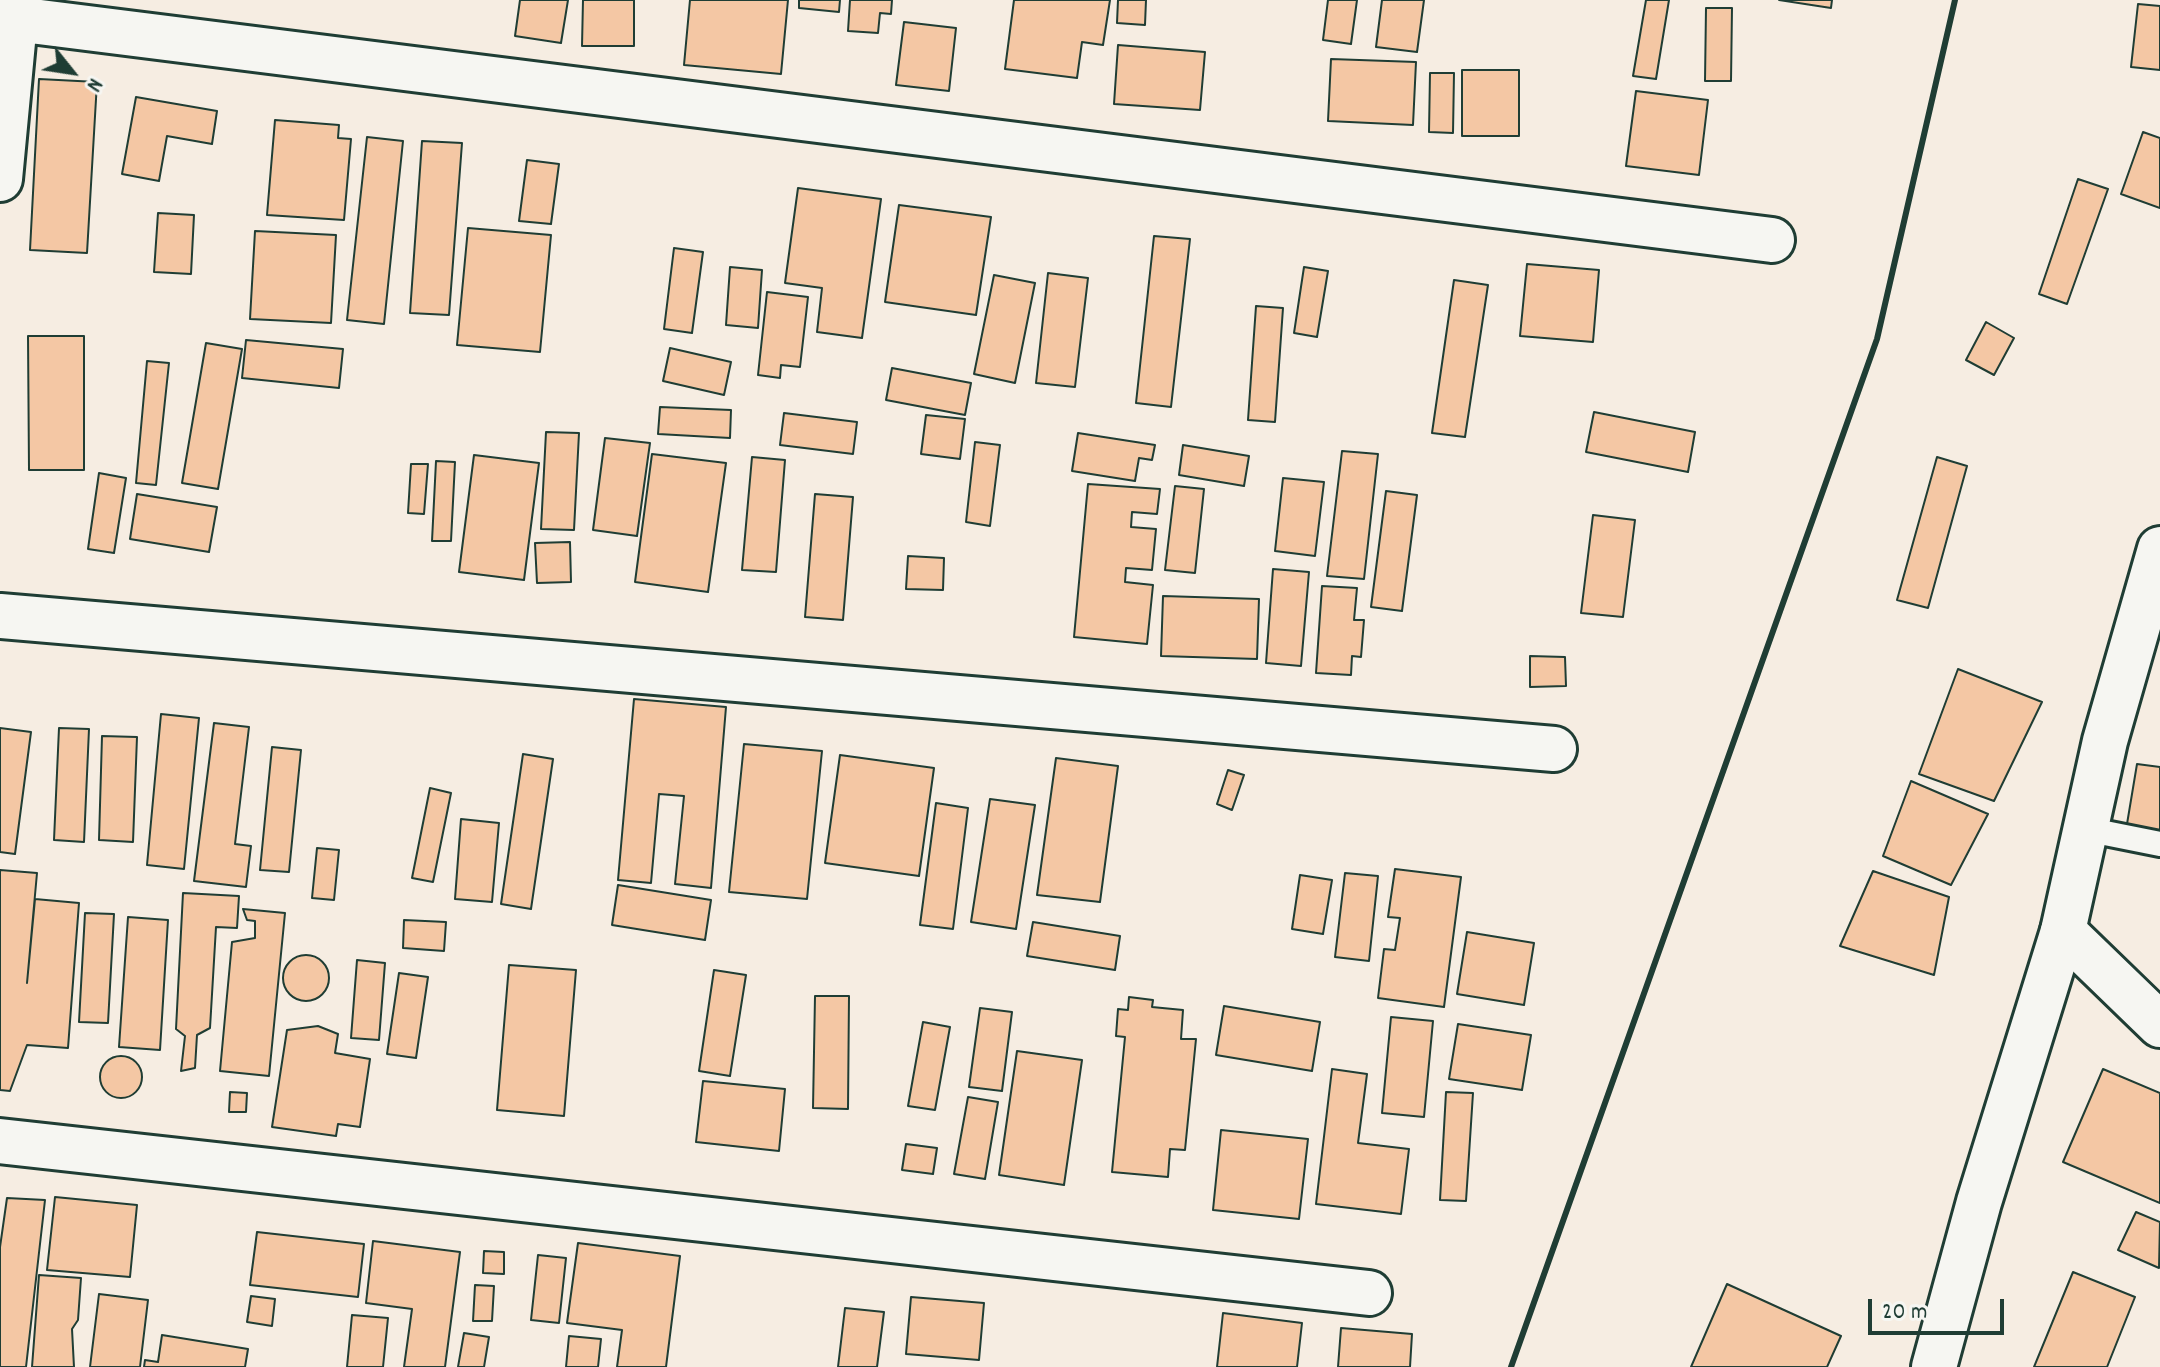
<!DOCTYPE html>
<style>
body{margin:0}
#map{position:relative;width:2160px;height:1367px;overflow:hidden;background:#f6ede2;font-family:Dekko,sans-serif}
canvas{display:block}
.north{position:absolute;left:32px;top:32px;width:80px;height:80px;-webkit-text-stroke:6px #f6f6f2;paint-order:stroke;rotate:120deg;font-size:22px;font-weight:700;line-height:32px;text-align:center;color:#1f3d34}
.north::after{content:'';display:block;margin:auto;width:28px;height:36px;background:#1f3d34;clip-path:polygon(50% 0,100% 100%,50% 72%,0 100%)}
.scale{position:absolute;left:1868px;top:1299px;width:136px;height:36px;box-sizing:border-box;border:4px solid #1f3d34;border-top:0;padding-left:10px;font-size:24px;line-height:28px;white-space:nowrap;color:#1f3d34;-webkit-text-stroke:6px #f6f6f2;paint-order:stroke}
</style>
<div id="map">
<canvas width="2160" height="1367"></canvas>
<div class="north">N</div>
<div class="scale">20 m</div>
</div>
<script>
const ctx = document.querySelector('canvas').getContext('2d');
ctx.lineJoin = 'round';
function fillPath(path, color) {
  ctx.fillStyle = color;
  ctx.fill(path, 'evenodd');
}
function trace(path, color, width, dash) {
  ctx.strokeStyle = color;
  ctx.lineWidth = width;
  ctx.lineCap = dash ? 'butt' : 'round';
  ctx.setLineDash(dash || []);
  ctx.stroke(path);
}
const building = new Path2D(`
 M520,0h48l-7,43 -46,-7z
 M583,0h51v46h-52z
 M690,0h98l-7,74 -97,-9z
 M799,0h41l-1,12 -40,-4z
 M850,0h42l-1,14 -11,-1 -2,20 -30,-2z
 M1014,0h96l-7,45 -21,-3 -5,36 -72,-9z
 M1118,0h28l-1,25 -28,-2z
 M1328,0h29l-6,44 -28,-4z
 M1382,0h42l-7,52 -41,-5z
 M1646,0h23l-13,79 -23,-3z
 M1779,0h53l-1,8z
 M2138,4l22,2v64l-29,-3z
 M1706,8h26l-1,73h-26z
 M904,22l52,6 -7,63 -53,-6z
 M1118,45l87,7 -5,58 -86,-6z
 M1331,59l85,3 -3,63 -85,-4z
 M1462,70h57v66h-57z
 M1430,73h24l-1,60 -24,-1z
 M39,79l58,3 -10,171 -57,-3z
 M1636,91l72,9 -9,75 -73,-9z
 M136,97l81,14 -5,33 -45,-8 -8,45 -37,-7z
 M275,120l64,5 -1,13 13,1 -7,81 -77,-5z
 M2143,132l17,6v70l-39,-14z
 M367,137l36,4 -19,183 -37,-4z
 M422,141l40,2 -13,172 -39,-2z
 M527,160l32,4 -8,60 -32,-3z
 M2078,179l30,10 -41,115 -28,-10z
 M798,188l83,11 -19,139 -45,-6 5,-44 -37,-5z
 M899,205l92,12 -15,98 -91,-13z
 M158,213l36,2 -3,59 -37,-2z
 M468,228l83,7 -11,117 -83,-7z
 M255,231l81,4 -5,88 -81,-4z
 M1154,236l36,3 -19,168 -35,-4z
 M674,248l29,4 -11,81 -28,-4z
 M1527,264l72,6 -6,72 -73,-6z
 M730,267l32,3 -4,58 -32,-3z
 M1304,267l24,4 -11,66 -23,-4z
 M1048,273l40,5 -13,109 -39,-4z
 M994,275l41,8 -20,100 -41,-9z
 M1454,280l34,5 -23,152 -33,-4z
 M767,292l41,5 -8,70 -19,-2 -1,13 -22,-3z
 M1256,306l27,2 -8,114 -27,-2z
 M1986,322l28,16 -20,37 -28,-15z
 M28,336h56v134h-55z
 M246,340l97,9 -4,39 -97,-10z
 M206,343l36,6 -24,140 -36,-6z
 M670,348l61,14 -7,33 -61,-14z
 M147,361l22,2 -13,122 -20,-2z
 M892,368l79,15 -6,32 -79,-15z
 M660,407l71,3 -1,28 -72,-4z
 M1594,412l101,20 -7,40 -102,-20z
 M784,413l73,9 -4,32 -73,-9z
 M926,415l39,4 -5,40 -39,-5z
 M546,432l33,1 -5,97 -33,-1z
 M1078,433l77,12 -3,15 -13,-2 -4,23 -63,-10z
 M605,438l45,5 -13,93 -44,-6z
 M975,442l25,3 -10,81 -24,-4z
 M1183,445l66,11 -5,30 -65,-11z
 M1342,451l36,3 -14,125 -37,-3z
 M652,454l74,9 -18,129 -73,-10z
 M474,455l65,8 -15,117 -65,-8z
 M752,457l33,3 -9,112 -34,-2z
 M1937,457l30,9 -39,142 -31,-8z
 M436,461l19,1 -4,79h-19z
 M411,464h17l-4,50 -16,-1z
 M99,473l27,5 -12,75 -26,-4z
 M1283,478l41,4 -9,74 -40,-5z
 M1088,484l72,5 -3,25 -25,-2 -1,15 25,2 -4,41 -26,-2 -1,14 28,3 -6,59 -73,-7z
 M1175,486l29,3 -9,84 -30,-3z
 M1386,491l31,4 -15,116 -31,-4z
 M137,494l80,13 -8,45 -79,-13z
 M815,494l38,3 -10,123 -38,-3z
 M1593,515l42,5 -12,97 -42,-4z
 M570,542l1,40 -34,1 -2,-40z
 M908,556l36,2 -1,32 -37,-1z
 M1273,569l36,3 -8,94 -35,-3z
 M1322,586l35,2 -3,32h10l-3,37 -9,-1 -1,19 -35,-2z
 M1163,596l96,3 -2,60 -96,-3z
 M1530,656l35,1 1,29 -36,1z
 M1958,669l84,33 -48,99 -75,-27z
 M634,699l92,8 -15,181 -36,-4 9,-88 -25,-2 -8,89 -33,-3z
 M161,714l38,4 -15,151 -37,-4z
 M214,723l35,4 -14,117 16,2 -5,41 -52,-6z
 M0,728l31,4 -16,122 -15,-2z
 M59,728l30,1 -5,113 -30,-2z
 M102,736l35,1 -4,105 -34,-2z
 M744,744l78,7 -15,148 -78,-7z
 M272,747l29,3 -12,122 -29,-2z
 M523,754l30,5 -22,150 -30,-5z
 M840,755l94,13 -15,108 -94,-13z
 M1056,758l62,8 -18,136 -63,-7z
 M2137,764l23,3v74l-35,-5z
 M1228,770l16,5 -12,35 -15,-6z
 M1911,781l77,33 -37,71 -68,-29z
 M430,788l21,5 -18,89 -21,-4z
 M990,799l45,6 -19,124 -45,-7z
 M936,803l32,5 -15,121 -33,-4z
 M461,819l38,4 -7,79 -37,-3z
 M317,848l22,2 -5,50 -22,-2z
 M1395,869l66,8 -17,130 -66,-9 6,-49 11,1 5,-32 -12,-1z
 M0,870l37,3 -10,110 8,-84 44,4 -11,145 -41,-3 -17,46 -10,-1z
 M1873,871l76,26 -15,78 -94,-29z
 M1345,873l33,3 -9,85 -34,-4z
 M1300,875l32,5 -9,54 -31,-5z
 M618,885l93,15 -6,40 -93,-15z
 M183,893l56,3 -2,32 -21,-1 -6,101 -13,7 -2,33 -14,3 4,-35 -9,-7z
 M243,909l42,4 -16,163 -49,-5 12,-129 23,-4v-17l-8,-1z
 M85,913l29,1 -6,109 -29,-1z
 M128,917l40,3 -8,130 -41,-3z
 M404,920l42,2 -2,29 -41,-3z
 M1033,922l87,14 -5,34 -88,-14z
 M1467,932l67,11 -10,62 -67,-11z
 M283 978a23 23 0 1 1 46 0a23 23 0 1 1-46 0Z
 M357,960l28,3 -6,77 -28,-2z
 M509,965l67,5 -12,146 -67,-6z
 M714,970l32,5 -16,101 -31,-5z
 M399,973l29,4 -12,81 -29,-4z
 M815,996h34l-1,113 -35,-1z
 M1129,997l24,3 -1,7 31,3 -2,29h15l-11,111 -15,-1 -2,28 -56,-5 13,-135 -9,-1 2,-27 10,1z
 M1224,1006l96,16 -8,49 -96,-16z
 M980,1008l32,4 -10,79 -33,-4z
 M1391,1017l42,4 -9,96 -42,-4z
 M923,1022l27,5 -15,83 -27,-4z
 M1458,1024l73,11 -9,55 -73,-11z
 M318,1026l20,8 -3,19 35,6 -10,68 -22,-3 -2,12 -64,-9 15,-97z
 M1017,1051l65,9 -18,125 -65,-10z
 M100 1077a21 21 0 1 1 42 0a21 21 0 1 1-42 0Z
 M1332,1069l35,5 -9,69 51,6 -8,65 -85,-10z
 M2103,1069l57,24v110l-97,-41z
 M703,1081l82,8 -6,62 -83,-9z
 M230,1092l17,1 -1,19h-17z
 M1446,1092l27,1 -7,108 -26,-1z
 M968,1097l30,5 -13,77 -31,-5z
 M1221,1130l87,9 -9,80 -86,-9z
 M906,1144l31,4 -4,26 -31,-4z
 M55,1197l82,8 -7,72 -83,-7z
 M7,1198l38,2 -19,167h-26v-120z
 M2136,1212l24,10 -1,46 -41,-18z
 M257,1232l107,12 -6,53 -108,-12z
 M373,1241l87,11 -15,115h-41l8,-58 -46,-6z
 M578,1243l102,13 -14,111h-49l5,-37 -55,-7z
 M484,1251l20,1v22l-21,-1z
 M538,1255l28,3 -7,65 -28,-3z
 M2073,1272l62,25 -28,70h-73z
 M39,1275l42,3 -3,42 -6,9 2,38h-42z
 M1727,1284l114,52 -14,31h-136z
 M475,1285l19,1 -2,35h-19z
 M99,1294l49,6 -8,67h-50z
 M251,1296l24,3 -3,27 -25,-4z
 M911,1297l73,6 -5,57 -73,-6z
 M845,1308l39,4 -7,55h-39z
 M1223,1313l79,10 -5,44h-80z
 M352,1315l36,3 -5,49h-36z
 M1341,1328l71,6 -2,33h-72z
 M464,1333l25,4 -5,30h-26z
 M162,1335l86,14 -3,18h-101l1,-7 13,2z
 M569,1336l32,3 -3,28h-32z`);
fillPath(building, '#f4c7a4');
trace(building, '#1f3d34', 2);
const lane = new Path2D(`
 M2085,829l75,15`);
const street = new Path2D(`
 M0,17l1772,223
 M0,179l17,-179
 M0,616l1554,133
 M2063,931l97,94
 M0,1141l1369,152`);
const secondary = new Path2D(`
 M1934,1367l45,-165 84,-271 42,-190 55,-192`);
trace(lane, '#1f3d34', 30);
trace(street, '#1f3d34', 50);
trace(secondary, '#1f3d34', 50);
trace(lane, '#f6f6f2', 24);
trace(street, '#f6f6f2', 44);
trace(secondary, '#f6f6f2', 44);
trace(new Path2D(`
 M1511,1367l366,-1028 78,-339`), '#1f3d34', 6);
</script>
